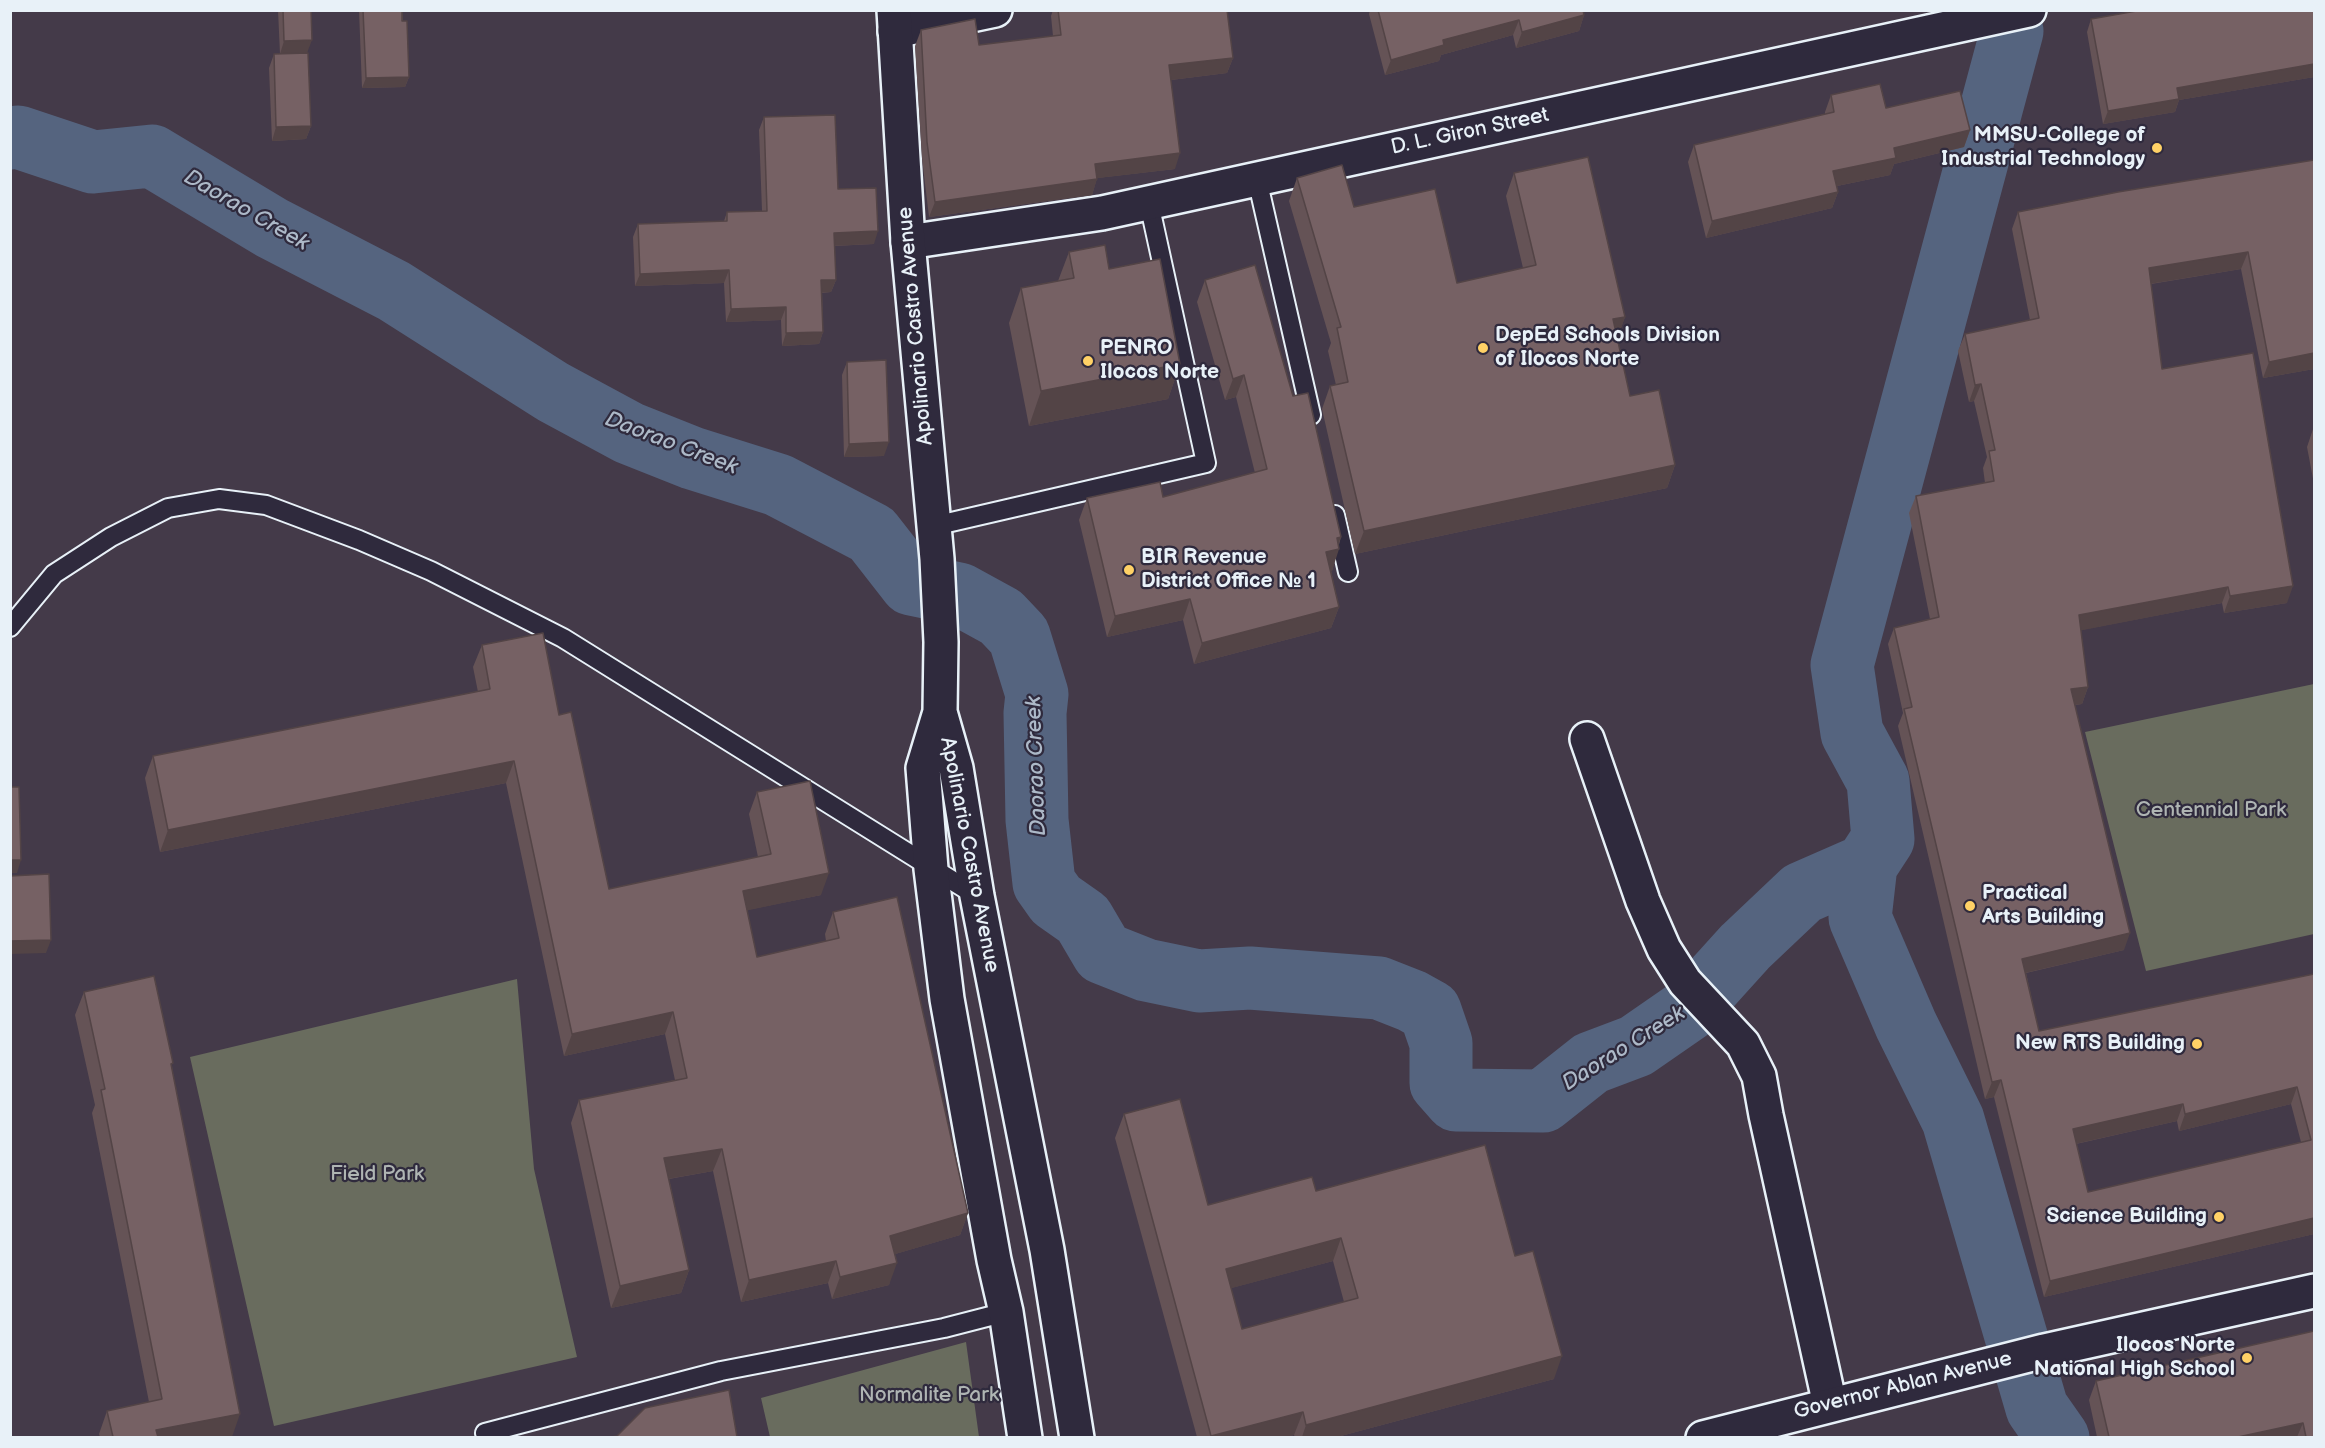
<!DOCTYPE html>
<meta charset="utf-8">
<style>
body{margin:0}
#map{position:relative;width:2325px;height:1448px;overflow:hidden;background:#443a49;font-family:"Balsamiq Sans",sans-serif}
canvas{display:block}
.frame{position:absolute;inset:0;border:12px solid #e8f1f8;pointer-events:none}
</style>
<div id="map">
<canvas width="2325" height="1448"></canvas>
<div class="frame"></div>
</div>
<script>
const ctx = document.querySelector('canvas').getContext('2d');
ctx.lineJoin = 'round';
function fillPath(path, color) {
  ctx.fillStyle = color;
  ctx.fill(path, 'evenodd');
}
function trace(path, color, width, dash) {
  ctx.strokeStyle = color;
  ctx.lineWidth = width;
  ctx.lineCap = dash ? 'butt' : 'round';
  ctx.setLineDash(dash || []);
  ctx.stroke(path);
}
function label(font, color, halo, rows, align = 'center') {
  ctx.font = font + ' "Balsamiq Sans",sans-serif';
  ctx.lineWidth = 4.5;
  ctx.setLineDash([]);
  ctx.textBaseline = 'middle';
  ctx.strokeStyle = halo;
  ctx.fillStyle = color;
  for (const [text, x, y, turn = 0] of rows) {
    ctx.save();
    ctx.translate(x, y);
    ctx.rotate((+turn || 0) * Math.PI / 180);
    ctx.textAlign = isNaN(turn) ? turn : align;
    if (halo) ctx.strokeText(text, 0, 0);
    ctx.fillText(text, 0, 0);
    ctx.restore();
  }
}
fillPath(new Path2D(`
 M2314,684v250l-168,37 -61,-239z
 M517,979l17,190 43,188 -303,69 -84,-369z
 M966,1342l13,95h-209l-9,-39z`), '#696c5e');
trace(new Path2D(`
 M2012,31l-170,634 10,68 26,48 5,58 -17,26 -6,53 46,107 47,95 84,288 21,30
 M10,138l8,-1 75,25 59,-6 120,72 122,63 159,101 76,41 63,25 86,27 94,49 39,50 48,10 42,23 18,19 18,58 -2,19 2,107 7,63 12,17 27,19 20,34 43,17 53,11 51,-3 129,10 33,13 18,10 11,32v40l15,17 87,1 48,-38 45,-17 52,-36 57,-63 57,-54 64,-28`), '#55647f', 63);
const service = new Path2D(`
 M1257,179l54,236
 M1335,515l13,57
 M934,526l272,-63 -57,-260
 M10,627l44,-53 57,-37 57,-29 51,-9 47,6 93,35 72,31 132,67 414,258
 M485,1433l236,-62 223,-43 62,-16`);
const minor = new Path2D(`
 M895,31l100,-21
 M908,242l194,-29 927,-203
 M1587,739l56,162 21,48 21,33 58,62 16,32 7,39 64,290`);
const secondary = new Path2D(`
 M894,10l14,232 29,317 4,83 -1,70 16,56 21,128 70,354 30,188
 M940,712l-17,56 8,101 16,130 47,261 12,52 19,126
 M1703,1438l341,-87 270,-60`);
trace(service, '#e8f1f8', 22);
trace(minor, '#e8f1f8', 38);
trace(secondary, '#e8f1f8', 38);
trace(service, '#2f2a3d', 18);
trace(minor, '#2f2a3d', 33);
trace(secondary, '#2f2a3d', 33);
fillPath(new Path2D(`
 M278,10h33l-4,43 4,73 -5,13 -34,2 -3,-73 5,-14h6z
 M359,10h43l7,67 -4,10 -43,1z
 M1053,10h174l6,48 -6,15 -56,7 4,89 -78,9 -5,17 -163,22 -7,-59 -7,-112 6,-16 58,15 74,-9 -2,-20z
 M1370,10h213l1,5 -5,16 -63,17 -3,-13 -72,20 -2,6 -54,14 -16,-61z
 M2314,10v67l-135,23 -4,12 -72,12 -16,-92 4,-13z
 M1831,95l139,35 -6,17 -70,17 -4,11 -53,11 1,6 -6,16 -126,30 -18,-76 6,-17 131,-31v-2z
 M764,117l74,72 36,55 -40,2 2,34 -5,12 -9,1 1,39 -4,12 -37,2 -1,-26 -55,2 -2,-39 -89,3 -2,-49 5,-13 86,-3 3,-9 35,-1 -3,-81z
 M2314,160v209l-51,9 -22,-109 -90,15 11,85 125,234 -63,10 -2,-10 -141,27 7,57 -6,17 -7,1 49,245 -98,23 13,58 275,-57v260l-270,63 -50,-200 -9,2 -87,-373 5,-13 -15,-69 6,-16 36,-9 -21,-106 7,-17 69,-13 -2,-15 4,-11 -13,-56 -5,1 -11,-51 7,-17 65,-14 -18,-91 6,-17zM2291,1104l10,38 -213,50 -12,-48 101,-23 2,10z
 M1514,173l111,144 -8,21 13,58 45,69 -8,23 -312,66 -33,-145 8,-23 6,-1 -8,-34 3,-8 -42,-142 8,-23 57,29 103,76 66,-15 -17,-72z
 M1069,252l40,17 71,95 -12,35 -139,27 -20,-103 12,-35 37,-7z
 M1205,280l88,116 48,141 -9,34h-1l8,36 -8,21 -137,36 -11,-44 -76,17 -28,-117 8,-22 76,-1 92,-24 -19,-76 -11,3 -28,-98z
 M847,362l37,94 -40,1 -2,-82z
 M2314,426v58l-7,-37z
 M482,645l77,70 50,174 149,-32 -9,-43 8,-22 64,103 -74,15 10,47 69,-16 -1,-7 8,-22 135,301 -8,22 -65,19 -6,31 -57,14 -4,-16 -87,19 -28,-131 -44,8 20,91 -8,23 -70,15 -40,-185 8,-23 96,-20 -10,-46 -101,22 -58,-273 -346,69 -15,-74 8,-22 325,-64 -5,-25z
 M84,992l88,75 60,370h-132l-1,-3 8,-23 42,-9 -57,-289 3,-8 -20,-90z
 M1124,1114l84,91 108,-14 199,65 39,123 -217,58h-42l-1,-2 -8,2h-89l-82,-299zM1333,1261l11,41 -102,27 -11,-41z
 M2314,1331v106h-217l-8,-37 7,-19z`), '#655356');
fillPath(new Path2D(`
 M1584,15l-5,16 -63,17 6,-16z
 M1519,20l-6,15 -72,20 -2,6 -54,14 6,-15 52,-20z
 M312,40l-5,13 -27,1 4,-13z
 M1233,58l-6,15 -64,8 6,-16z
 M2314,64v13l-135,23 -4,12 -72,12 5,-13 69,-23z
 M409,77l-4,10 -43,1 4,-10z
 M311,126l-5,13 -34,2 4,-14z
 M1970,130l-6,17 -70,17 -4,11 -63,13 6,-17 61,-23z
 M1180,153l-5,16 -85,10 5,-15z
 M1097,179l-5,16 -163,22 6,-15z
 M1838,192l-6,16 -126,30 6,-17z
 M878,231l-4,13 -45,2 5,-13z
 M2248,252l-7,17 -98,16 6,-17z
 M729,270l-5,13 -89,3 5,-12z
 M821,280h15l-5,12 -15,1z
 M786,307l-5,13 -55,2 5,-13z
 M1625,317l-8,23 -4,-21z
 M823,332l-4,12 -37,2 4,-13z
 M2314,353v16l-51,9 6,-16z
 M1180,364l-12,35 -139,27 12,-35z
 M1244,375l-8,22 -11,3 8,-21z
 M1981,384l-7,17 -5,1 6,-17z
 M889,442l-5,14 -40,1 5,-13z
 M1675,465l-8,23 -312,66 9,-23z
 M1341,537l-5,13 3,-1 -7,22 -14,3 8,-22 11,-14z
 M2293,586l-6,17 -63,10 6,-17z
 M2228,587l-6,16 -149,29 6,-17z
 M1190,599l-7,21 -76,17 8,-21z
 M1339,607l-8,21 -137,36 8,-21z
 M2088,687l-6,17 -17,2 6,-17z
 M514,761l-8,22 -346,69 8,-22z
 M10,860h11l-4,13h-7z
 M829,873l-8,22 -86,18 8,-22z
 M2130,933l-6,17 -108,25 6,-16z
 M51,940l-5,13 -36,1v-13z
 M673,1012l-8,22 -101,22 8,-22z
 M2001,1080l-7,17 -9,2 7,-17z
 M2297,1087l-6,17 -112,27 6,-17z
 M2183,1104l-6,17 -111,25 7,-17z
 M722,1149l-9,22 -57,10 8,-23z
 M968,1213l-8,22 -78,23 8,-22z
 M2314,1218v16l-270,63 6,-16z
 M1341,1238l-8,23 -116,31 9,-23z
 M836,1261l-8,22 -87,19 8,-22z
 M897,1263l-8,22 -57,14 8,-22z
 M689,1270l-8,23 -70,15 9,-22z
 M1562,1356l-8,23 -217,58h-35l4,-12z
 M1303,1412l-9,23 -8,2h-75v-1z
 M240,1414l-8,23h-78l2,-7z
 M2303,1423l-6,14h-59z`), '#534446');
const building = new Path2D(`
 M283,10h28l1,30 -28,1z
 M363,10h39v11h5l2,56 -43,1z
 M1058,10h169l6,48 -64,7 11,88 -85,11 2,15 -162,23 -8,-60 -6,-112 54,-11 4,26 82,-10z
 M1378,10h205l1,5 -62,17 -3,-12 -76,20 1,5 -53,15z
 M2142,10h172v54l-137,24 2,11 -71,12 -17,-92z
 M308,53l3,73 -35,1 -2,-73z
 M1880,84l6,24 74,-17 10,39 -76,18 2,10 -63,13 5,21 -126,29 -18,-76 140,-33 -3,-17z
 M835,115l3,74 38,-1 2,43 -44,2 2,47h-15l2,52 -37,1v-26l-55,2 -2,-39 -89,4 -2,-50 89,-3v-9l40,-1 -3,-94z
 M1588,157l37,160 -12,2 17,77 29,-6 16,75 -311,66 -34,-145 18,-4 -11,-54 4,-1 -44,-149 45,-13 12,42 81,-18 22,94 79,-18 -22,-92z
 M2314,160v193l-45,9 -21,-110 -99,16 13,101 91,-16 40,233 -63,10 -2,-9 -149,28 9,72 -17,2 59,244 -108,26 17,72 275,-57v244l-264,63 -49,-201 -9,2 -88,-373 8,-2 -18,-79 45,-11 -23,-121 78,-15 -5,-30 6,-1 -14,-66 -6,1 -10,-51 74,-16 -21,-106 100,-20zM2297,1087l14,53 -223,52 -15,-63 110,-25 2,10z
 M1105,245l4,24 51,-10 20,105 -139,27 -20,-103 53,-10 -5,-26z
 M1255,265l38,131 15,-3 33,144 -4,1 2,11 -13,3 13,55 -137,36 -12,-44 -75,17 -28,-118 73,-16 3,15 104,-28 -23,-94 -11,4 -28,-99z
 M886,360l3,82 -40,2 -2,-82z
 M543,633l16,82 12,-3 38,177 162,-35 -14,-62 53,-11 19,92 -86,18 14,66 82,-19 -6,-26 64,-15 71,316 -78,23 7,27 -57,14 -4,-16 -87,19 -27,-131 -58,9 25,112 -69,16 -41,-186 108,-22 -14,-66 -101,22 -58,-273 -346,69 -15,-74 337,-67 -8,-44z
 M10,787h9l2,73h-11z
 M49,874l2,66 -41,1v-65z
 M154,976l19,87 -2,1 69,350 -84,16 2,7h-45l-6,-26 55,-12 -61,-309 4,-1 -21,-97z
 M1180,1099l28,106 104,-28 4,14 169,-46 30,111 18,-5 29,105 -256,69 -3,-13 -92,24 -87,-322zM1341,1238l17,60 -116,31 -16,-60z
 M2314,1331v106h-8l-3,-14 -65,14h-129l-13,-56z
 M729,1390l8,47h-126l6,-1 28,-28z`);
fillPath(building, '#766164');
trace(building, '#534446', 1.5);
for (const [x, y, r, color] of [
 [2157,148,6,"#ffd166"],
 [1483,348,6,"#ffd166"],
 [1088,361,6,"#ffd166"],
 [1129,570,6,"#ffd166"],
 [1970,906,6,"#ffd166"],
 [2197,1044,6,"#ffd166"],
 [2219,1217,6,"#ffd166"],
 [2247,1358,6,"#ffd166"]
]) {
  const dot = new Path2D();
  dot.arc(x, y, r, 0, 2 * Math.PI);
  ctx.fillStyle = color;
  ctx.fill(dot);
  trace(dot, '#2f2a3d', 2);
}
label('21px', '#e8f1f8', '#2f2a3d', [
 ["D. L. Giron Street",1470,132,-12],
 ["Apolinario Castro Avenue",916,326,-95],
 ["Apolinario Castro Avenue",969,855,79],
 ["Governor Ablan Avenue",1903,1386,-14]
]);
label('bold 21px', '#e8f1f8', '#2f2a3d', [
 ["MMSU-College of",2145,136],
 ["Industrial Technology",2145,160],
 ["DepEd Schools Division",1495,336,"left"],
 ["of Ilocos Norte",1495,360,"left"],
 ["PENRO",1100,349,"left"],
 ["Ilocos Norte",1100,373,"left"],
 ["BIR Revenue",1141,558,"left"],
 ["District Office № 1",1141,582,"left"],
 ["Practical",1982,894,"left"],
 ["Arts Building",1982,918,"left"],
 ["New RTS Building",2185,1044],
 ["Science Building",2207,1217],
 ["Ilocos Norte",2235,1346],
 ["National High School",2235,1370]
], 'right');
label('21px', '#afb5b3', '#2f2a3d', [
 ["Centennial Park",2211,811],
 ["Field Park",377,1175],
 ["Normalite Park",929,1396]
]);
label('italic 22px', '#adb9c8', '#2f2a3d', [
 ["Daorao Creek",246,211,30],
 ["Daorao Creek",671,444,21],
 ["Daorao Creek",1037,766,-92],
 ["Daorao Creek",1624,1049,-32]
]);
</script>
